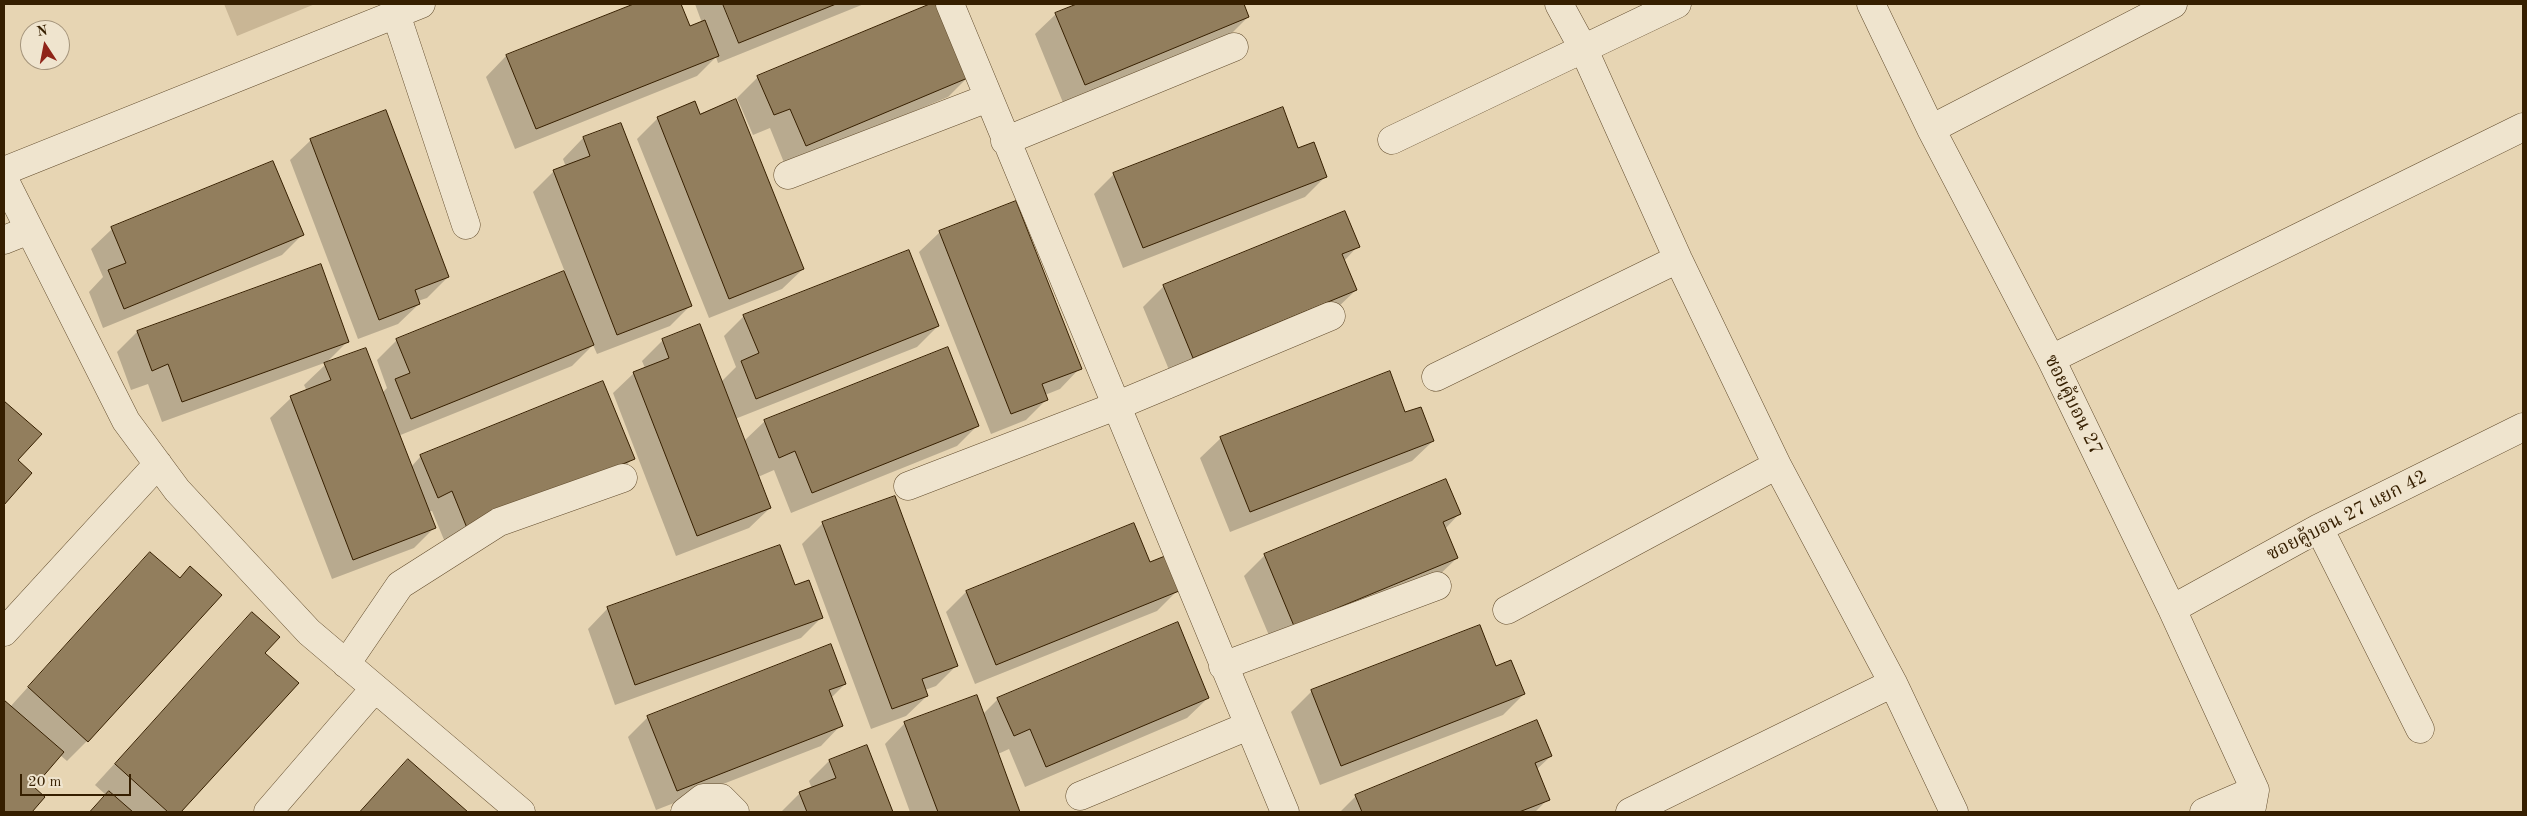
<!DOCTYPE html>
<meta charset="utf-8">
<style>
body{margin:0}
#map{position:relative;width:2527px;height:816px;overflow:hidden;background:#e7d5b3;font-family:"Old Standard TT",serif}
canvas{display:block}
.frame{position:absolute;inset:0;border:5px solid #361f00;pointer-events:none}
.north{position:absolute;left:20px;top:20px;width:50px;height:50px;box-sizing:border-box;background:#efe4ce;border:1px solid #a5957c;border-radius:50%;rotate:349deg;font-size:14px;font-weight:700;line-height:20px;text-align:center;color:#361f00}
.north::after{content:'';display:block;margin:auto;width:18px;height:22px;background:#8f2418;clip-path:polygon(50% 0,100% 100%,50% 72%,0 100%)}
.scale{position:absolute;left:20px;top:774px;width:111px;height:22px;box-sizing:border-box;border:2px solid #361f00;border-top:0;padding-left:6px;font-size:15px;line-height:18px;white-space:nowrap;color:#361f00;-webkit-text-stroke:4px #efe4ce;paint-order:stroke}
</style>
<div id="map">
<canvas width="2527" height="816"></canvas>
<div class="frame"></div>
<div class="north">N</div>
<div class="scale">20 m</div>
</div>
<script>
const ctx = document.querySelector('canvas').getContext('2d');
ctx.lineJoin = 'round';
function fillPath(path, color) {
  ctx.fillStyle = color;
  ctx.fill(path, 'evenodd');
}
function trace(path, color, width, dash) {
  ctx.strokeStyle = color;
  ctx.lineWidth = width;
  ctx.lineCap = dash ? 'butt' : 'round';
  ctx.setLineDash(dash || []);
  ctx.stroke(path);
}
function label(font, color, halo, rows, align = 'center') {
  ctx.font = font + ' "Old Standard TT","Noto Serif Thai",serif';
  ctx.lineWidth = 5;
  ctx.setLineDash([]);
  ctx.textBaseline = 'middle';
  ctx.strokeStyle = halo;
  ctx.fillStyle = color;
  for (const [text, x, y, turn = 0] of rows) {
    ctx.save();
    ctx.translate(x, y);
    ctx.rotate((+turn || 0) * Math.PI / 180);
    ctx.textAlign = isNaN(turn) ? turn : align;
    if (halo) ctx.strokeText(text, 0, 0);
    ctx.fillText(text, 0, 0);
    ctx.restore();
  }
}
fillPath(new Path2D(`
 M224,4h91l-78,32z`), '#c9b695');
fillPath(new Path2D(`
 M637,4h43l10,24 12,-5 -7,-19h169l-146,59 -2,-6 -19,19 -182,73 -29,-72 20,-21z
 M933,4h5l30,73 -20,20 -163,68 -15,-37 -17,7 -16,-37 21,-21z
 M1080,4h162l6,13 -21,21 -163,67 -29,-71 21,-20z
 M699,115l104,154 -21,20 -73,29 -72,-179 21,-21z
 M620,124l70,182 -20,20 -73,28 -4,-9 -21,21 -174,70 13,31 10,-11 212,2 -20,21 -166,68 -15,-36 -4,1 6,16 -20,20 -82,31 -62,-161 21,-20 16,-7 -3,-6 21,-20 57,28 5,-5 -10,-28 20,-20 168,-68 -32,-80 21,-21 12,-4 -3,-8 20,-21z
 M311,140l137,137 -21,21 -9,3 1,3 -21,20 -40,15 -68,-179z
 M1298,149l28,27 -21,21 -182,71 -29,-74 20,-20z
 M1345,212l13,34 -14,15 12,29 -21,20 -163,67 -29,-70 20,-20z
 M112,229l190,6 -20,20 -179,73 -14,-36 14,-15 -12,-28z
 M940,232l140,136 -20,21 -15,6 2,4 -21,21 -35,14 -72,-182z
 M744,316l194,10 -21,21 -182,72 9,22 21,-20 212,5 -20,20 -166,67 -17,-43 -16,7 12,31 -21,20 -73,28 -63,-163 21,-20 11,-5 -3,-7 21,-21 58,42 15,-15 -12,-31z
 M137,332l211,9 -21,21 -165,60 -14,-38 -17,6 -14,-38z
 M4,402l36,32 -23,27 14,12 -27,30z
 M1405,414l28,27 -21,20 -182,71 -30,-74 21,-20z
 M1459,514l-14,15 12,29 -21,20 -163,67 -29,-69 21,-21z
 M823,523l133,143 -20,20 -11,4 2,6 -21,20 -35,13 -69,-185z
 M130,574l-43,167 -20,20 -7,-6 -28,32 12,10 -14,15h-26v-111l6,6z
 M794,587l27,31 -20,20 -186,67 -27,-76 20,-21z
 M1177,591l-20,20 -182,73 -29,-72 20,-20z
 M232,635l31,18 34,30 -118,129h-90l17,-17 -11,-10z
 M845,684l-14,14 10,27 -20,21 -165,64 -28,-73 20,-20z
 M1312,691l212,3 -21,21 -183,70 -29,-73z
 M1208,698l-21,20 -162,69 -16,-38 -11,5 21,58h-109l-25,-68 20,-21 78,-9 15,-15z
 M866,746l26,66h-111l19,-19 12,-4 -3,-8 20,-20z
 M1551,756l-15,14 12,29 -13,13h-195l16,-16z
 M408,761l58,51h-107z`), '#0003');
const building = new Path2D(`
 M634,4h47l9,22 15,-6 14,36 -183,73 -30,-74z
 M723,4h113l-97,39z
 M930,4h9l31,73 -164,69 -16,-37 -16,6 -17,-39z
 M1077,4h167l5,13 -164,68 -30,-72z
 M736,99l68,170 -75,30 -72,-182 38,-16 5,13z
 M1283,107l15,41 16,-6 13,35 -184,71 -30,-75z
 M386,110l63,167 -34,13 5,14 -41,16 -69,-181z
 M621,123l71,183 -75,29 -64,-165 37,-14 -7,-19z
 M273,161l31,74 -180,74 -16,-39 18,-7 -15,-36z
 M1016,201l66,168 -40,15 6,16 -37,14 -72,-183z
 M1345,211l15,36 -18,7 15,36 -164,68 -30,-73z
 M909,250l30,76 -183,73 -15,-38 18,-8 -16,-38z
 M321,264l28,78 -167,60 -14,-38 -16,7 -15,-40z
 M564,271l30,74 -183,74 -16,-40 15,-6 -14,-34z
 M700,324l71,184 -74,28 -64,-164 36,-14 -7,-19z
 M948,347l31,79 -167,67 -17,-42 -16,7 -15,-38z
 M366,348l70,180 -83,32 -63,-164 41,-16 -7,-17z
 M1390,371l15,41 16,-5 13,34 -184,71 -30,-75z
 M603,381l32,78 -168,69 -15,-37 -14,7 -18,-43z
 M4,401l38,33 -24,26 14,13 -28,32z
 M1446,479l15,35 -18,8 15,36 -164,68 -30,-72z
 M895,496l63,170 -36,13 6,17 -36,13 -70,-187z
 M1134,523l16,39 15,-6 14,35 -183,74 -30,-74z
 M780,545l15,40 14,-5 14,38 -188,67 -28,-78z
 M150,552l30,26 10,-12 32,29 -134,147 -60,-55z
 M252,612l28,25 -15,16 34,30 -118,129h-13l-53,-48z
 M1178,622l31,76 -163,69 -16,-38 -16,7 -17,-38z
 M1480,625l16,41 15,-6 14,34 -184,72 -30,-76z
 M831,644l15,40 -17,6 14,36 -166,65 -30,-75z
 M977,695l43,117h-82l-34,-90z
 M4,700l60,52 -30,35 11,10 -13,15h-28z
 M1537,720l15,36 -17,7 15,37 -31,12h-157l-7,-17z
 M867,745l26,67h-86l-8,-20 37,-14 -7,-18z
 M408,759l60,53h-108z
 M109,791l24,21h-43z`);
fillPath(building, '#927e5d');
trace(building, '#361f00', 1);
const minor = new Path2D(`
 M950,4l335,808
 M1559,4l25,46 94,209 99,206 116,218 61,129
 M1871,4l60,125 120,230 121,250 83,181 -4,22
 M396,14l70,211
 M1931,129l242,-125
 M1392,140l285,-136
 M1005,141l229,-94
 M4,171l417,-167
 M788,175l200,-77
 M4,179l122,242 51,69 132,142 212,180
 M4,240l25,-10
 M2051,359l472,-232
 M1436,377l242,-118
 M908,486l208,-80 215,-90
 M2319,528l101,201
 M2172,609l147,-81 204,-101
 M1507,610l270,-145
 M4,632l154,-168
 M346,664l54,-79 99,-63 124,-44
 M1223,666l214,-80
 M1080,796l168,-70
 M268,812l107,-124
 M685,812l18,-14h18l14,14
 M1630,812l263,-129
 M2204,812l51,-22`);
trace(minor, '#624c2d', 29);
trace(minor, '#efe4ce', 28);
label('19px', '#361f00', '#efe4ce', [
 ["ซอยคู้บอน 27",2073,405,64],
 ["ซอยคู้บอน 27 แยก 42",2347,516,-27]
]);
</script>
